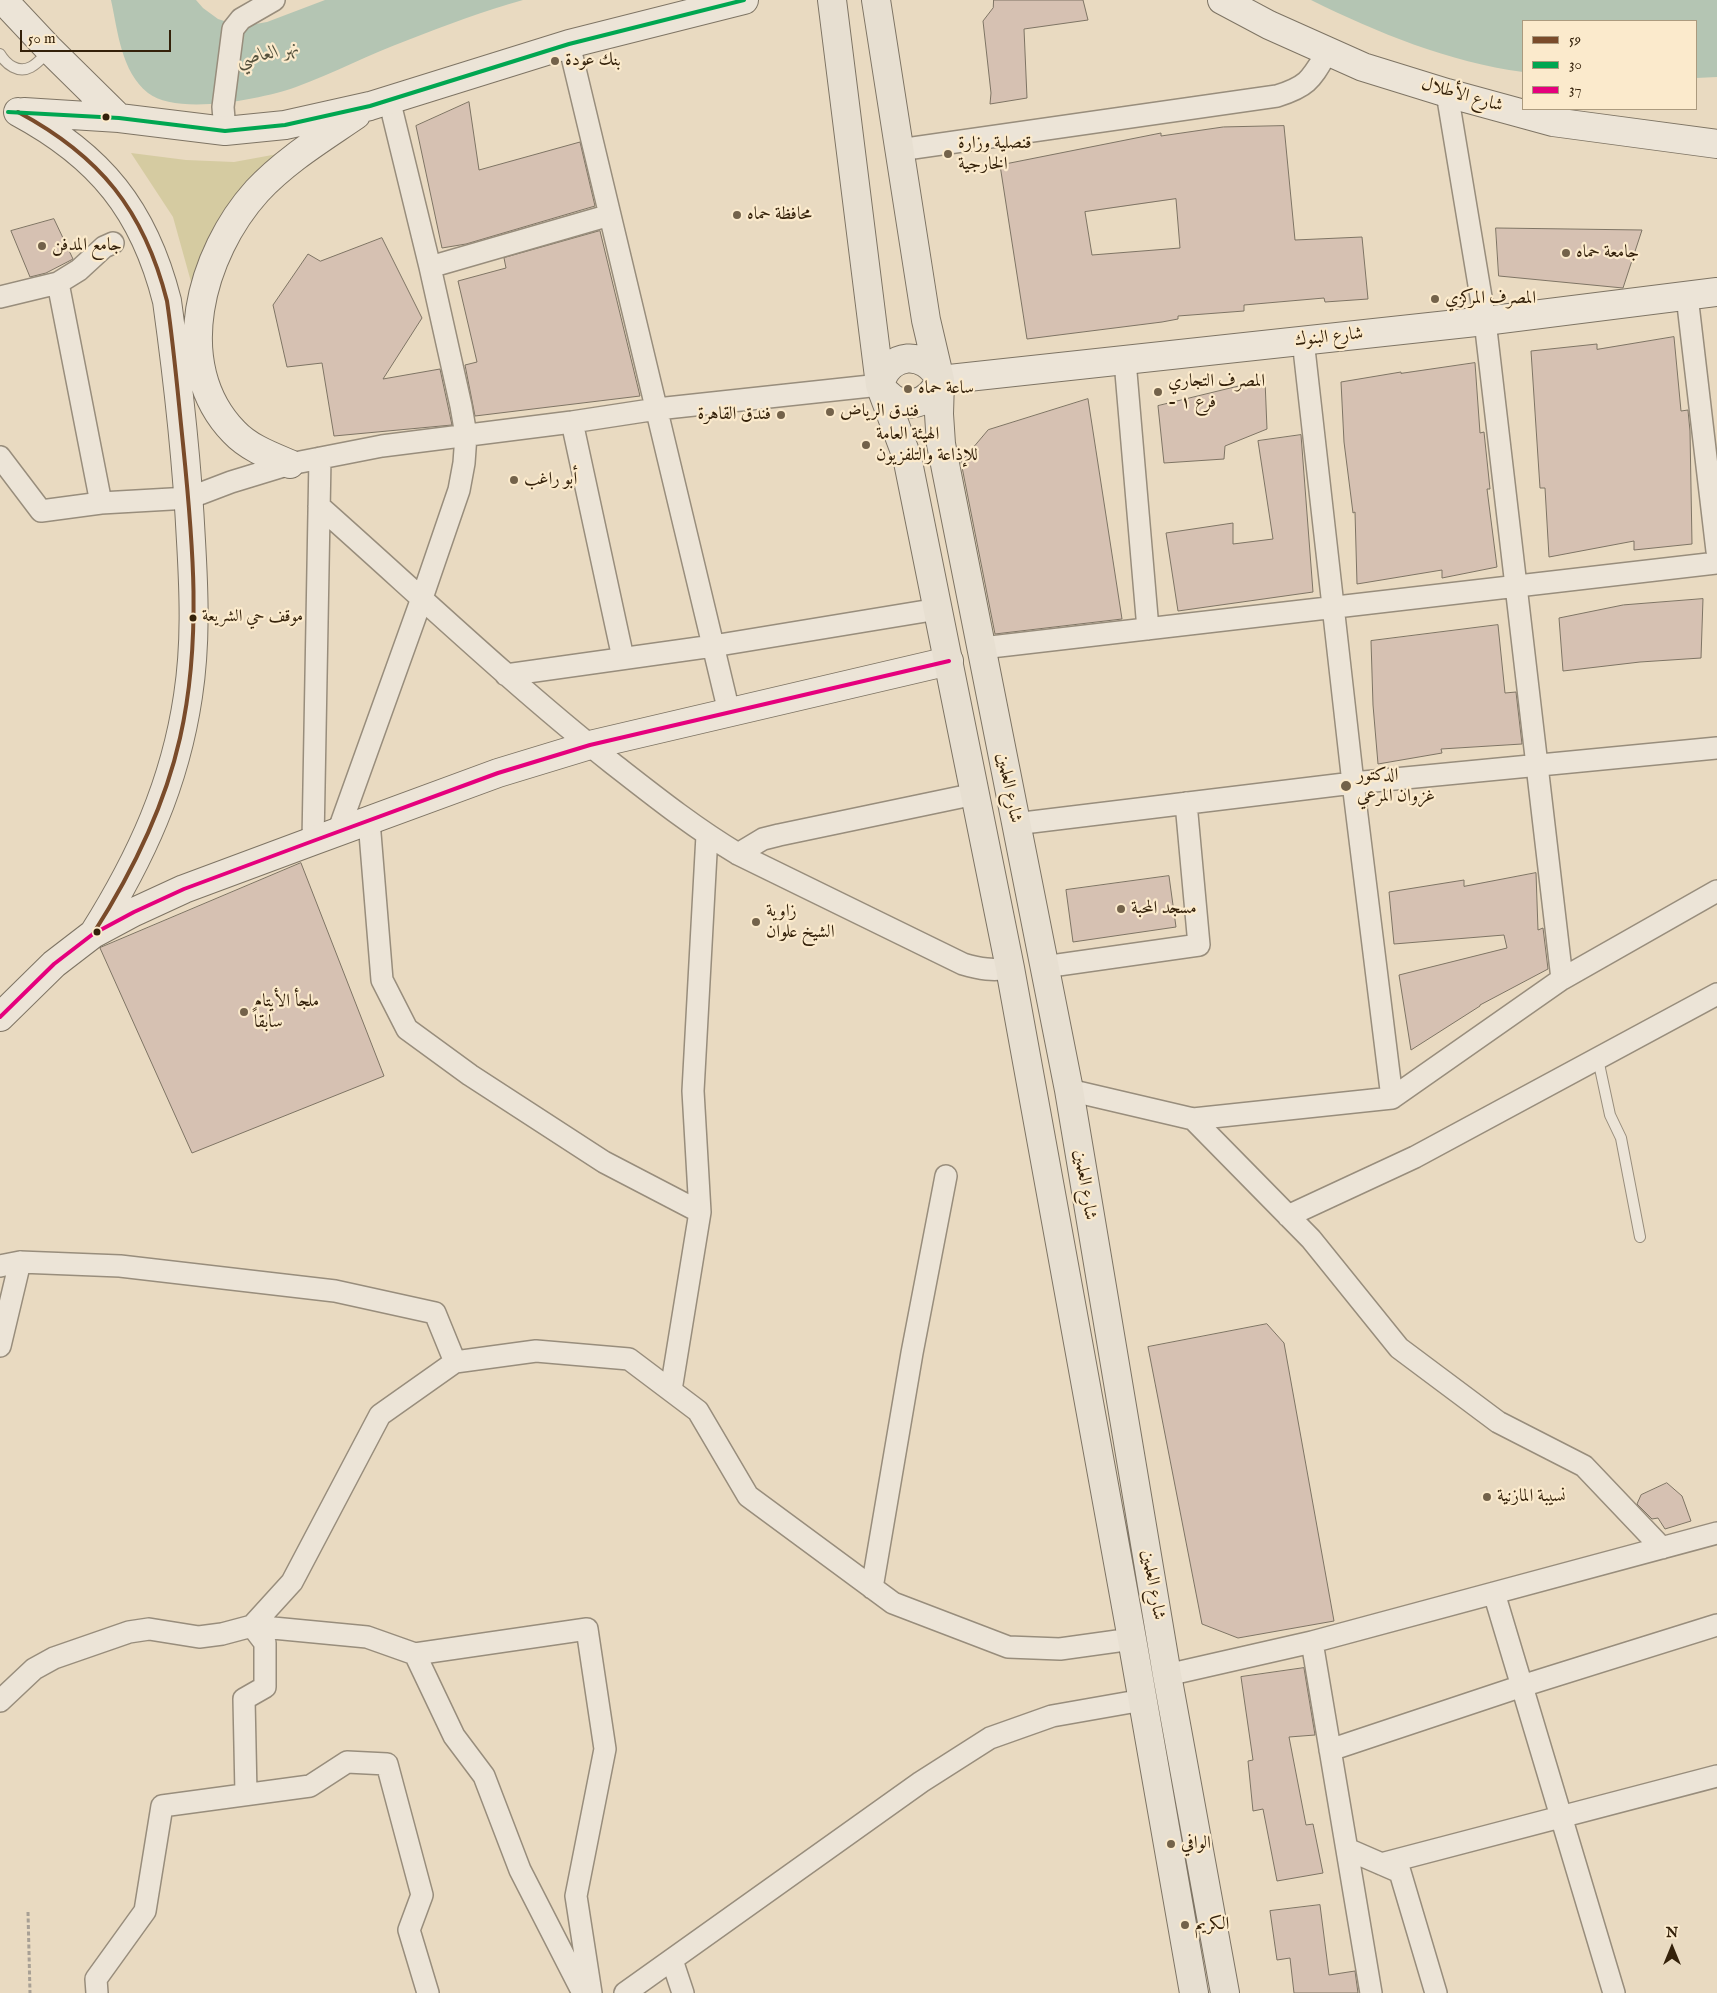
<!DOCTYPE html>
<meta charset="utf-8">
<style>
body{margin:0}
#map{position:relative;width:1717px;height:1993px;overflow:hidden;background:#e9dac1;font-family:"IM FELL English",serif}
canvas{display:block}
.legend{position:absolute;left:1522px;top:20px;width:175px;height:90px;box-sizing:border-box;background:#fbeacc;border:1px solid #ab9a7e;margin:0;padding:6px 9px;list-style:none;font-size:15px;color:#34210a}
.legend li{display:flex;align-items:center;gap:10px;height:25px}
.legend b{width:25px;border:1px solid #ab9a7e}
.north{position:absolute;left:1647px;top:1923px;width:50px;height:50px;-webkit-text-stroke:4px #fbeacc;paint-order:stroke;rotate:0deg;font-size:14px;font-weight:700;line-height:20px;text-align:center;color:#34210a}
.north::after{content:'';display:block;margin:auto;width:18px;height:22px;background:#34210a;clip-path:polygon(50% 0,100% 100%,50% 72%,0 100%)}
.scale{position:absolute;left:20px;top:30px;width:151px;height:22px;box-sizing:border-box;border:2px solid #34210a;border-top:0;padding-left:6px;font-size:15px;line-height:18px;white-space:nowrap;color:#34210a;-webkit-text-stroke:4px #fbeacc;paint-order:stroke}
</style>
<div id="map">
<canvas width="1717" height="1993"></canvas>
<ul class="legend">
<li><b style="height:6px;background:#7a4b2a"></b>59</li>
<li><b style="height:6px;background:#00a651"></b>30</li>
<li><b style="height:6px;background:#e5007d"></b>37</li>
</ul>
<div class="north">N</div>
<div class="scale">50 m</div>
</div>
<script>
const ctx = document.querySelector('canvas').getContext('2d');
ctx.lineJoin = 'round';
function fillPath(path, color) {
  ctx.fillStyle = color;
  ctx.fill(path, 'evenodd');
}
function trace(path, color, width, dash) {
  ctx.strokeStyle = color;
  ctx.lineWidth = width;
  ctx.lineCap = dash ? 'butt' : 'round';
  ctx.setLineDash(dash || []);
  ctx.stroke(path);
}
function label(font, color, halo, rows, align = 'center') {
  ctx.font = font + ' "IM FELL English",Amiri,serif';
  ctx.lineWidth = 4.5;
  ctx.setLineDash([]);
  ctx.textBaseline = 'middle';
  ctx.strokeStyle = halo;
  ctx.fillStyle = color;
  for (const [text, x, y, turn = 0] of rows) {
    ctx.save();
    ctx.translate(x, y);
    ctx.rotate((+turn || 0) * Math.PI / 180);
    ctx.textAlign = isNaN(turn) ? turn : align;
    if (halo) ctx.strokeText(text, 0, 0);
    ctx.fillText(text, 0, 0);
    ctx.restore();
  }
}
fillPath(new Path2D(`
 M305,149l-47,32 -60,126 -25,-90 -42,-64 55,7 48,2z`), '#d5cba1');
fillPath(new Path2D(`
 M111,0h85l7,8 15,11 12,4 20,2 17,-3 58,-22h198c-39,11 -77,25 -115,40 -38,14 -74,33 -112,47 -33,12 -119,29 -148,6 -27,-22 -30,-61 -37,-93z
 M1311,0h406v77l-21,1v-57h-173v51c-74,-10 -145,-39 -212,-72z`), '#b4c5b3');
const building = new Path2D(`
 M994,0h89l5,20 -64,9 3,69 -37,6 1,-11 -8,-72 10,-13z
 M469,102l10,68 101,-28 15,64 -129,38 -24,4 -26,-122z
 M1284,126l11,114 67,-3 6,62 -43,3 -1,-4 -80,7v6l-66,5v3l-16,3 -135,17 -27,-174 161,-32v3l62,-9zM1176,199l4,49 -88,7 -7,-43z
 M54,219l19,40 -27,14 -16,4 -19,-46z
 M1496,228l146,2 -19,58 -124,-12z
 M600,231l40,165 -165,20 -10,-51 12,-3 -19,-81 48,-13 -2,-10z
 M382,238l40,80 -39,61 57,-10 12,56 -118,11 -12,-73 -35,4 -14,-62 35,-51 12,7z
 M1674,337l7,74 7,-1 2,21 2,113 -58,6v-9l-85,16 -4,-69h-5l-9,-137 66,-7v5z
 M1475,363l5,70 4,-1 6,57h-3l10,78 -55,11v-8l-85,14 -2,-72 -2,1 -9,-71 -3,-60 60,-10v1z
 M1265,380l2,49 -42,17 -1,13 -60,4 -6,-57z
 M1088,399l34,220 -127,15 -34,-172 27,-32z
 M1301,435l12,157 -135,19 -12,-78 67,-10v21l40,-5 -15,-98z
 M1703,599l-2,59 -61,4 -77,9 -4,-53 64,-13z
 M1498,625l7,68 11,-1 6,52 -81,5 1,4 -64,11 -5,-59 -2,-64z
 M301,863l83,213 -192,77 -92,-205z
 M1536,873l2,57 5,-2 5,41 -68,36v1l-69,44 -12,-75 108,-27 -3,-13 -110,9 -5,-52 75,-12v6z
 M1169,876l7,51 -103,15 -7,-52z
 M1267,1324l17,19 50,278 -96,17 -36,-14 -54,-277z
 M1667,1483l15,13 9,25 -26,8 -7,-11 -6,1 -15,-15 4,-9z
 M1304,1668l11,67 -26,2 17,88 7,-1 10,49 -46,8 -14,-72 -10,2 -5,-50 5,-1 -12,-83z
 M1320,1905l9,70 26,-4 3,22h-64l-4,-35 -13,2 -7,-49z`);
fillPath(building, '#d6c1b2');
trace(building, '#7e7464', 1);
const service = new Path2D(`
 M0,54c6,10 18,20 31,13 6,-3 13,-11 18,-16
 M1598,1059l12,56 11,23 19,99`);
const minor = new Path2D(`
 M569,44l160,668
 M1447,93l38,228 77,658
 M225,131l-2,-24 10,-78 8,-10 33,-19
 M899,150l378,-54c32,-10 34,-17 51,-45
 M430,267l180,-52
 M58,283l21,-13 25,-23 9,-4
 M1687,296l30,255
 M0,297l58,-14 43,220
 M1303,340l50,443 39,315
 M1125,361l23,268
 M572,422l51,236
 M0,457l41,54 60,-8 88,-5 42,-16 59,-18 92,-18 190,-24 85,-13 223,-24
 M319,506c97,86 191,176 293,257 41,32 81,64 126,91l225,110c17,5 30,7 47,4
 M982,648l735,-85
 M506,675l207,-29 225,-37
 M369,821l13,159 25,49 63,46 134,87 96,50
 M1015,824l338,-41 364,-35
 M338,832l84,-234 37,-108 5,-27 2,-28 -5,-29 -31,-139 -41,-168
 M313,841l7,-383
 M738,854l25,-15 16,-4 196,-41
 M1044,967l155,-22 -13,-142
 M1069,1090l124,29 118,120 88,109 99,74 86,44 78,82
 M1193,1119l199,-21 170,-119 155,-88
 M1288,1216l127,-59 302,-163
 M0,1266l20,-4 100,4 215,25 100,22 20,49
 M0,1346l20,-84
 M671,1390l29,-178 -7,-121 14,-256
 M872,1588l40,-235 34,-177
 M1494,1593l120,400
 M252,1626l40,-44 88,-167 75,-53 81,-11 93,8 69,52 50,85 145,107 115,44 52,2 72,-10
 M1312,1642l59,351
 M415,1654l39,82 30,40 36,94 63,123
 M1167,1675l145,-33 405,-109
 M0,1701l34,-32 20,-11 75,-26 20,-3 50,8 23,-3 30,-8 115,11 48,17 172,-25 18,120 -29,147 15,97
 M1330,1750l192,-64 195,-61
 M246,1794l-2,-95 21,-12v-44l-13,-17
 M1347,1849l53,23 36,121
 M1381,1864l336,-88
 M672,1960l11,33
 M97,1993l-1,-14 49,-68 17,-105 148,-20 37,-24 40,2 35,131 -13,35 19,63
 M625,1993l296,-211 69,-44 62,-22 91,-16`);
const secondary = new Path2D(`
 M3,0l47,50 69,68
 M1222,0l47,25 94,42 84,26 106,29 164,22
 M18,112c82,44 126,98 149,189 11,79 20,160 24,240 3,52 5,103 -3,155 -13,88 -47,162 -94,237
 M24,112l95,6 106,13 60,-6 85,-19 199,-62 175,-44
 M940,380l545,-59 232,-29
 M290,464c-19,-8 -41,-16 -56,-32 -65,-67 -33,-179 23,-241 29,-31 64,-52 99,-76
 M0,1017l54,-53 39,-30 41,-22 50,-23 129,-48 185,-68 92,-28 359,-84`);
const primary = new Path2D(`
 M832,0l48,385c18,27 47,24 60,-5 -15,-31 -52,-28 -60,5
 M876,0l50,320 14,60 -1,34 2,30 128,646 98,585 58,318
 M880,385l27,72 103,511 122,671 62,354`);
trace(service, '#988d7c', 12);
trace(minor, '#988d7c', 24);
trace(secondary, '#7e7464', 30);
trace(primary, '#7e7464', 30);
trace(new Path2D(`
 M28,1912l2,81`), '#a8a095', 3, [4, 2.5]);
trace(service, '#ece4d7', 10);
trace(minor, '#ece4d7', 21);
trace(secondary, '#ece4d7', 28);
trace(primary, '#e7dfd1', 28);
trace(new Path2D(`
 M18,112c82,44 126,98 149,189 7,47 11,95 16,143 10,98 19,197 -3,294 -16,71 -48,135 -87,196`), '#7a4b2a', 4);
trace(new Path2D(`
 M8,112l111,6 106,13 60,-6 85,-19 199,-62 175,-44`), '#00a651', 4);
trace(new Path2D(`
 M0,1017l54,-53 39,-30 41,-22 50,-23 129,-48 185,-68 92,-28 359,-84`), '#e5007d', 4);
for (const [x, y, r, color] of [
 [555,61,5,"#73624a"],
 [106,117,4.5,"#34210a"],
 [948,154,5,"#73624a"],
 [737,215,5,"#73624a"],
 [42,246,5,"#73624a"],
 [1566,253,5,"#73624a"],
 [1435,299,5,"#73624a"],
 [908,389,5,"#73624a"],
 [1158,392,5,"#73624a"],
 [830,412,5,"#73624a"],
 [781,415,5,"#73624a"],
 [866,445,5,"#73624a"],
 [514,480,5,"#73624a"],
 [193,618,4.5,"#34210a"],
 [1346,786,6,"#73624a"],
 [1121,909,5,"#73624a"],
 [756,922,5,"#73624a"],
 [97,932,4.5,"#34210a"],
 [244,1012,5,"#73624a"],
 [1487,1497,5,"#73624a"],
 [1171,1844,5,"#73624a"],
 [1185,1925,5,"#73624a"]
]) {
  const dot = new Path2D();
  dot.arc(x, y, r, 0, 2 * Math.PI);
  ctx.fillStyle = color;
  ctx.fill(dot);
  trace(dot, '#fbeacc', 2);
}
label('17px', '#34210a', '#fbeacc', [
 ["موقف حي الشريعة",202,618]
], 'left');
label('18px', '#34210a', '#fbeacc', [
 ["بنك عودة",565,61],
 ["قنصلية وزارة",958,144],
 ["الخارجية",958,165],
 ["محافظة حماه",747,215],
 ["جامع المدفن",52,246],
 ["جامعة حماه",1576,253],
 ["المصرف المركزي",1445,299],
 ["المصرف التجاري",1168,382],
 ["- فرع ١",1168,403],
 ["ساعة حماه",918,389],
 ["فندق الرياض",840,412],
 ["فندق القاهرة",771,415,"right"],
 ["الهيئة العامة",876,435],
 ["للإذاعة والتلفزيون",876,456],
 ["أبو راغب",524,480],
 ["الدكتور",1357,776],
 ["غزوان المرعي",1357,797],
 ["مسجد المحبة",1131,909],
 ["زاوية",766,912],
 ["الشيخ علوان",766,933],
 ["ملجأ الأيتام",254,1002],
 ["سابقاً",254,1023],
 ["نسيبة المازنية",1497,1497],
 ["الوافي",1181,1844],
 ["الكريم",1195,1925]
], 'left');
label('18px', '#34210a', '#fbeacc', [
 ["شارع الأطلال",1462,96,16],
 ["شارع البنوك",1329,338,-6],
 ["شارع العلمين",1008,788,79],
 ["شارع العلمين",1084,1185,81],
 ["شارع العلمين",1152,1585,80]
]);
label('italic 19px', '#54503b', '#fbeacc', [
 ["نهر العاصي",268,55,-12]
]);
</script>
